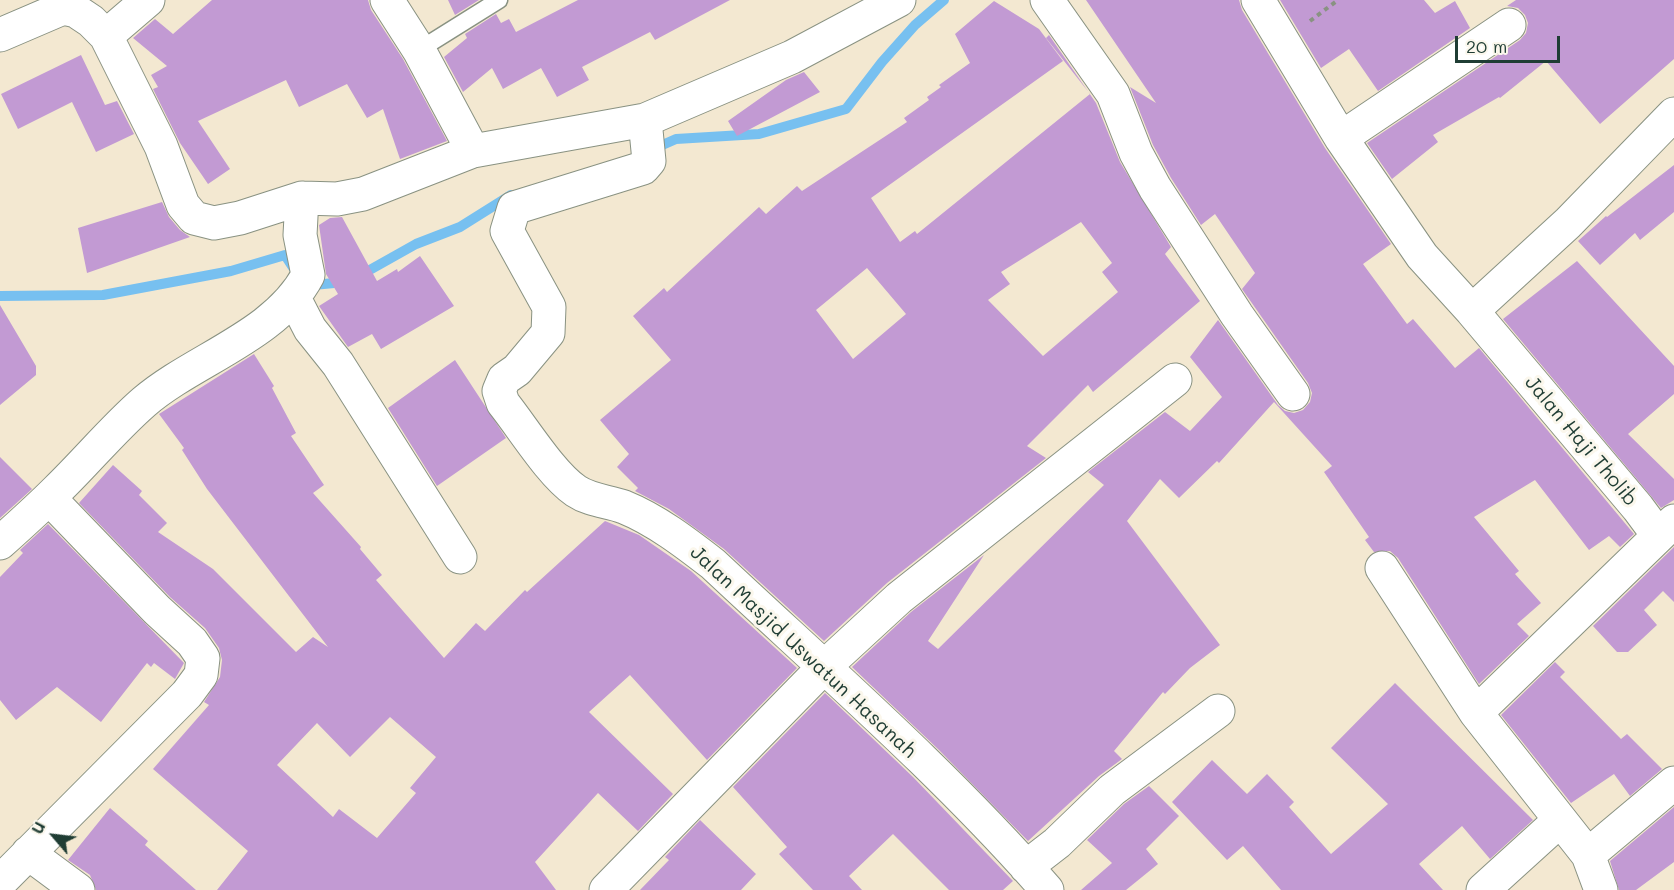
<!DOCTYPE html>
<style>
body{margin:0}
#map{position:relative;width:1674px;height:890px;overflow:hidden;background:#f3e8d1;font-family:Mali,sans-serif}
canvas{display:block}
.north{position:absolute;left:24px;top:806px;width:60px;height:60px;-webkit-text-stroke:4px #fbf7ec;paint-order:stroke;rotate:298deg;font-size:16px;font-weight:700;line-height:24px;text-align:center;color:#1f3d34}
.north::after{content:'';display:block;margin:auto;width:21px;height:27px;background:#1f3d34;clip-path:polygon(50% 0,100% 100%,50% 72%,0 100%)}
.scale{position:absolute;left:1455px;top:36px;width:105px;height:27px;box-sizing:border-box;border:3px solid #1f3d34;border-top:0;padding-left:8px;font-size:18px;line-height:21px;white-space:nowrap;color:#1f3d34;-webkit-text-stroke:4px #fbf7ec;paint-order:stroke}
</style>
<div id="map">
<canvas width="1674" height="890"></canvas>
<div class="north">U</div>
<div class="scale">20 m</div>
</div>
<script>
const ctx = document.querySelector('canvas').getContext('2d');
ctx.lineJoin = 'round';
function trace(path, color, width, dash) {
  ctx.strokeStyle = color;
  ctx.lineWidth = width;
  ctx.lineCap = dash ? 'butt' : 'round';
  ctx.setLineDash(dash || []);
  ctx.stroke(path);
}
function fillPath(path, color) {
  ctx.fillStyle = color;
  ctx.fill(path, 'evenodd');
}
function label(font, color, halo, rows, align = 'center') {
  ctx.font = font + ' Mali,sans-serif';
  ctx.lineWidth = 6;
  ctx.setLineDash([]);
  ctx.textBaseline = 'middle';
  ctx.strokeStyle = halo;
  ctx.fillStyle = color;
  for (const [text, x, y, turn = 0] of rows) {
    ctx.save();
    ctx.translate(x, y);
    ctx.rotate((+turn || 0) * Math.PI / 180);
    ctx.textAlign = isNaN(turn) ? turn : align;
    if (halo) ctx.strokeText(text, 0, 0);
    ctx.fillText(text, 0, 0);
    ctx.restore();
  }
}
trace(new Path2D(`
 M651,150l25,-11 83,-5 87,-25 36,-47 33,-37 29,-25
 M359,276l57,-32 44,-17 51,-32
 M308,282l5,3 32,-3
 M0,296l103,-1 128,-24 54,-16 11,17`), '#77c0f0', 10);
fillPath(new Path2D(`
 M212,0h156l3,10 32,49 44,82 -47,18 -17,-50 -16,9 -20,-34 -48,23 -13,-27 -88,41 32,48 -22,15 -28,-41 -27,-54 5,-2 -7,-12 16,-9 -34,-28 22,-19 18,15z
 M448,0h31l-24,15z
 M578,0h152l-75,40 -5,-8 -68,35 7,13 -32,17 -16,-29 -38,21 -11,-21 -29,24 -19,-35 23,-19 -2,-4 31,-20 5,9 8,-4 7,13z
 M1086,0h153l3,10 83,138 66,96 -28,20 44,60 6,-5 42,49 24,-20 155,186 -14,13 -11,-11 -20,14 -54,-70 -61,37 45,54 -4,3 26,29 -24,21 12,12 -50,48 -81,-126 -8,-7 -16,1 -9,-12 4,-3 -45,-65 8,-6 -58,-64 -55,61 -2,-2 -38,37 -19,-19 -33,42 93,124 -30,23 -25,26 -2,-2 -49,59 8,8 -23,17 -71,65 -89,-91 -87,-83 59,-55 73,-57 -56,86 10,8 166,-164 -16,-13 77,-60 25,19 32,-34 -32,-40 28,-37 60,85 7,6 9,2 9,-3 7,-8 2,-9 -4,-10 -66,-94 13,-16 -40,-59 -14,11 -30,-47 -18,-33 -23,-58 26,16z
 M1280,0h144l11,13 20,-12 15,27 -92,63 -29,-42 -28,19z
 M1516,0h158v59l-74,65 -54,-63 -46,37 -1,-1 -66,38 5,7 -46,37 -25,-36 153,-103 6,-7 2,-10 -3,-8 -7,-7 -11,-2z
 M994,1l45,28 24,32 -192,137 29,44 15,-11 2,3 173,-140 -44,-56 3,-3 47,68 24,59 51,85 -6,7 35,47 -107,91 -5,-7 -61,61 19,12 -159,125 -63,58 -100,-92 -55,-40 -34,-18 3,-3 -21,-21 12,-13 -29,-34 71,-60 -38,-44 31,-28 3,4 92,-85 7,7 31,-28 5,5 105,-69 -3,-4 25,-18 -2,-3 14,-10 -2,-2 31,-22 -15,-29zM1081,222l31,41 -10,9 16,20 -75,64 -55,-56 22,-16 -9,-12zM867,268l39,46 -53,45 -37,-49z
 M81,55l24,50 12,-4 17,33 -38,18 -24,-50 -54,27 -17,-35z
 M804,72l16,20 -83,44 -9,-15 58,-41z
 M1674,165v47l-34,28 -5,-7 -35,32 -22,-24 28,-25 1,1z
 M162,202l7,15 11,13 10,7 -103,36 -9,-45z
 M342,217l35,64 20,-12 1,3 22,-16 34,50 -73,43 -9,-15 -24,13 -29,-41 19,-12 -12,-20 -7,-49 11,-7z
 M1577,261l97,105v28l-46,40 46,45v21l-13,8 -158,-189z
 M0,305l36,61v9l-36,30z
 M254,354l20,32 -2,2 24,45 -5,3 33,49 -11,8 48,54 -1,2 22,26 -6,5 68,78 32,-35 9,8 40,-41 2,2 78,-71 34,14 52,36 106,97 -90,92 -77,-85 -41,37 84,82 -35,37 -40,-38 -63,69 21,28h-339l31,-39 -95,-82 56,-64 -5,-3 16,-25 2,-17 -3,-12 -14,-20 -35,-31 -91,-94 34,-38 29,26 -3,4 28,28 -9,9 55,37 83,83 17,-15 15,10 -121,-158 -25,-39 2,-2 -25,-34zM390,717l46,40 -26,31 6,5 -39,45 -38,-29 -6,8 -56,-52 40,-42 33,34z
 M455,360l51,78 -69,48 -49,-78z
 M0,457l32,32 -32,29z
 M48,524l136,139 -9,16 -21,-16 -3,4 -4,-4 -46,59 -44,-35 -41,33 -16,-20v-123l23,-24 -3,-3z
 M1674,547v55l-11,-11 -19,19 13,15 -29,27h-11l-24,-26z
 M1555,662l10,10 -5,5 61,62 6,-5 35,35 -32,27 -16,-22 -43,29 -70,-88z
 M1395,683l138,137 -43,39 -28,-33 -43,38 24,26h-162l-38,-44 -16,14 -55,-58 40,-42 35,34 20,-20 27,28 -5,5 42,47 57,-50 -57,-56z
 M825,693l88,84 100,104 -10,9h-54l-56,-56 -44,42 13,14h-49l-34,-36 8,-7 -54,-60z
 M1149,786l30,30 -33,33 12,15 -32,26h-45l31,-27 -25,-23 37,-36z
 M1674,807v55l-38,28h-17l-9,-29z
 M110,808l38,33 -3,4 51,45h-100l-6,-15 -22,-15z
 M700,820l56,54 -15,16h-101l29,-30 -4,-3z`), '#c29ad3');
const service = new Path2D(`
 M419,50l80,-50`);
const minor = new Path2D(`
 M387,0l32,50 54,101
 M1047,0l66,94 23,59 19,35 82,127 56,79
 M1258,0l83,138 81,118 50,55 166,197 20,27
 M0,35l63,-27 13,3 15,10 15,15 55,110 22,59 11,13 20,5 26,-5 62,-20
 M106,36l42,-36
 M645,120l4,41 -6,7 -129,40 -7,23 42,76 -1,26 -31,37 -13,9 -5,12 4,12c20,25 48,71 73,88 15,10 32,10 48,16 32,13 62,36 89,57 113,106 232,209 334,326
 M1341,138l168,-113
 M294,298l16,31 28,35 122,193
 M1472,311l96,-88 106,-109
 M0,543c19,-17 39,-35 57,-53 29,-28 56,-61 87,-88 50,-43 132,-66 164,-127l-8,-40 2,-37 35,1 26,-5 110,-43 172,-31 147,-63 107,-57
 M1382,568l94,145 198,-192
 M1476,713l112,142 13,35
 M28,853l50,37
 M1588,855l86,-72
 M1026,867l31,-24 55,-53 106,-79
 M0,882l187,-188 14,-19 2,-17 -11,-16 -35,-32 -108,-112
 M606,890l217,-222 76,-70 276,-218
 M1483,890l76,-69`);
trace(service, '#899282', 19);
trace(minor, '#899282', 35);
trace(new Path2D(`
 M1310,21l28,-21`), '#899282', 4, [4.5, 4.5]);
trace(service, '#fff', 16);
trace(minor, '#fff', 33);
label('20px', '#1f3d34', '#fbf7ec', [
 ["Jalan Haji Tholib",1581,441,50],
 ["Jalan Masjid Uswatun Hasanah",803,652,43]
]);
</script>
